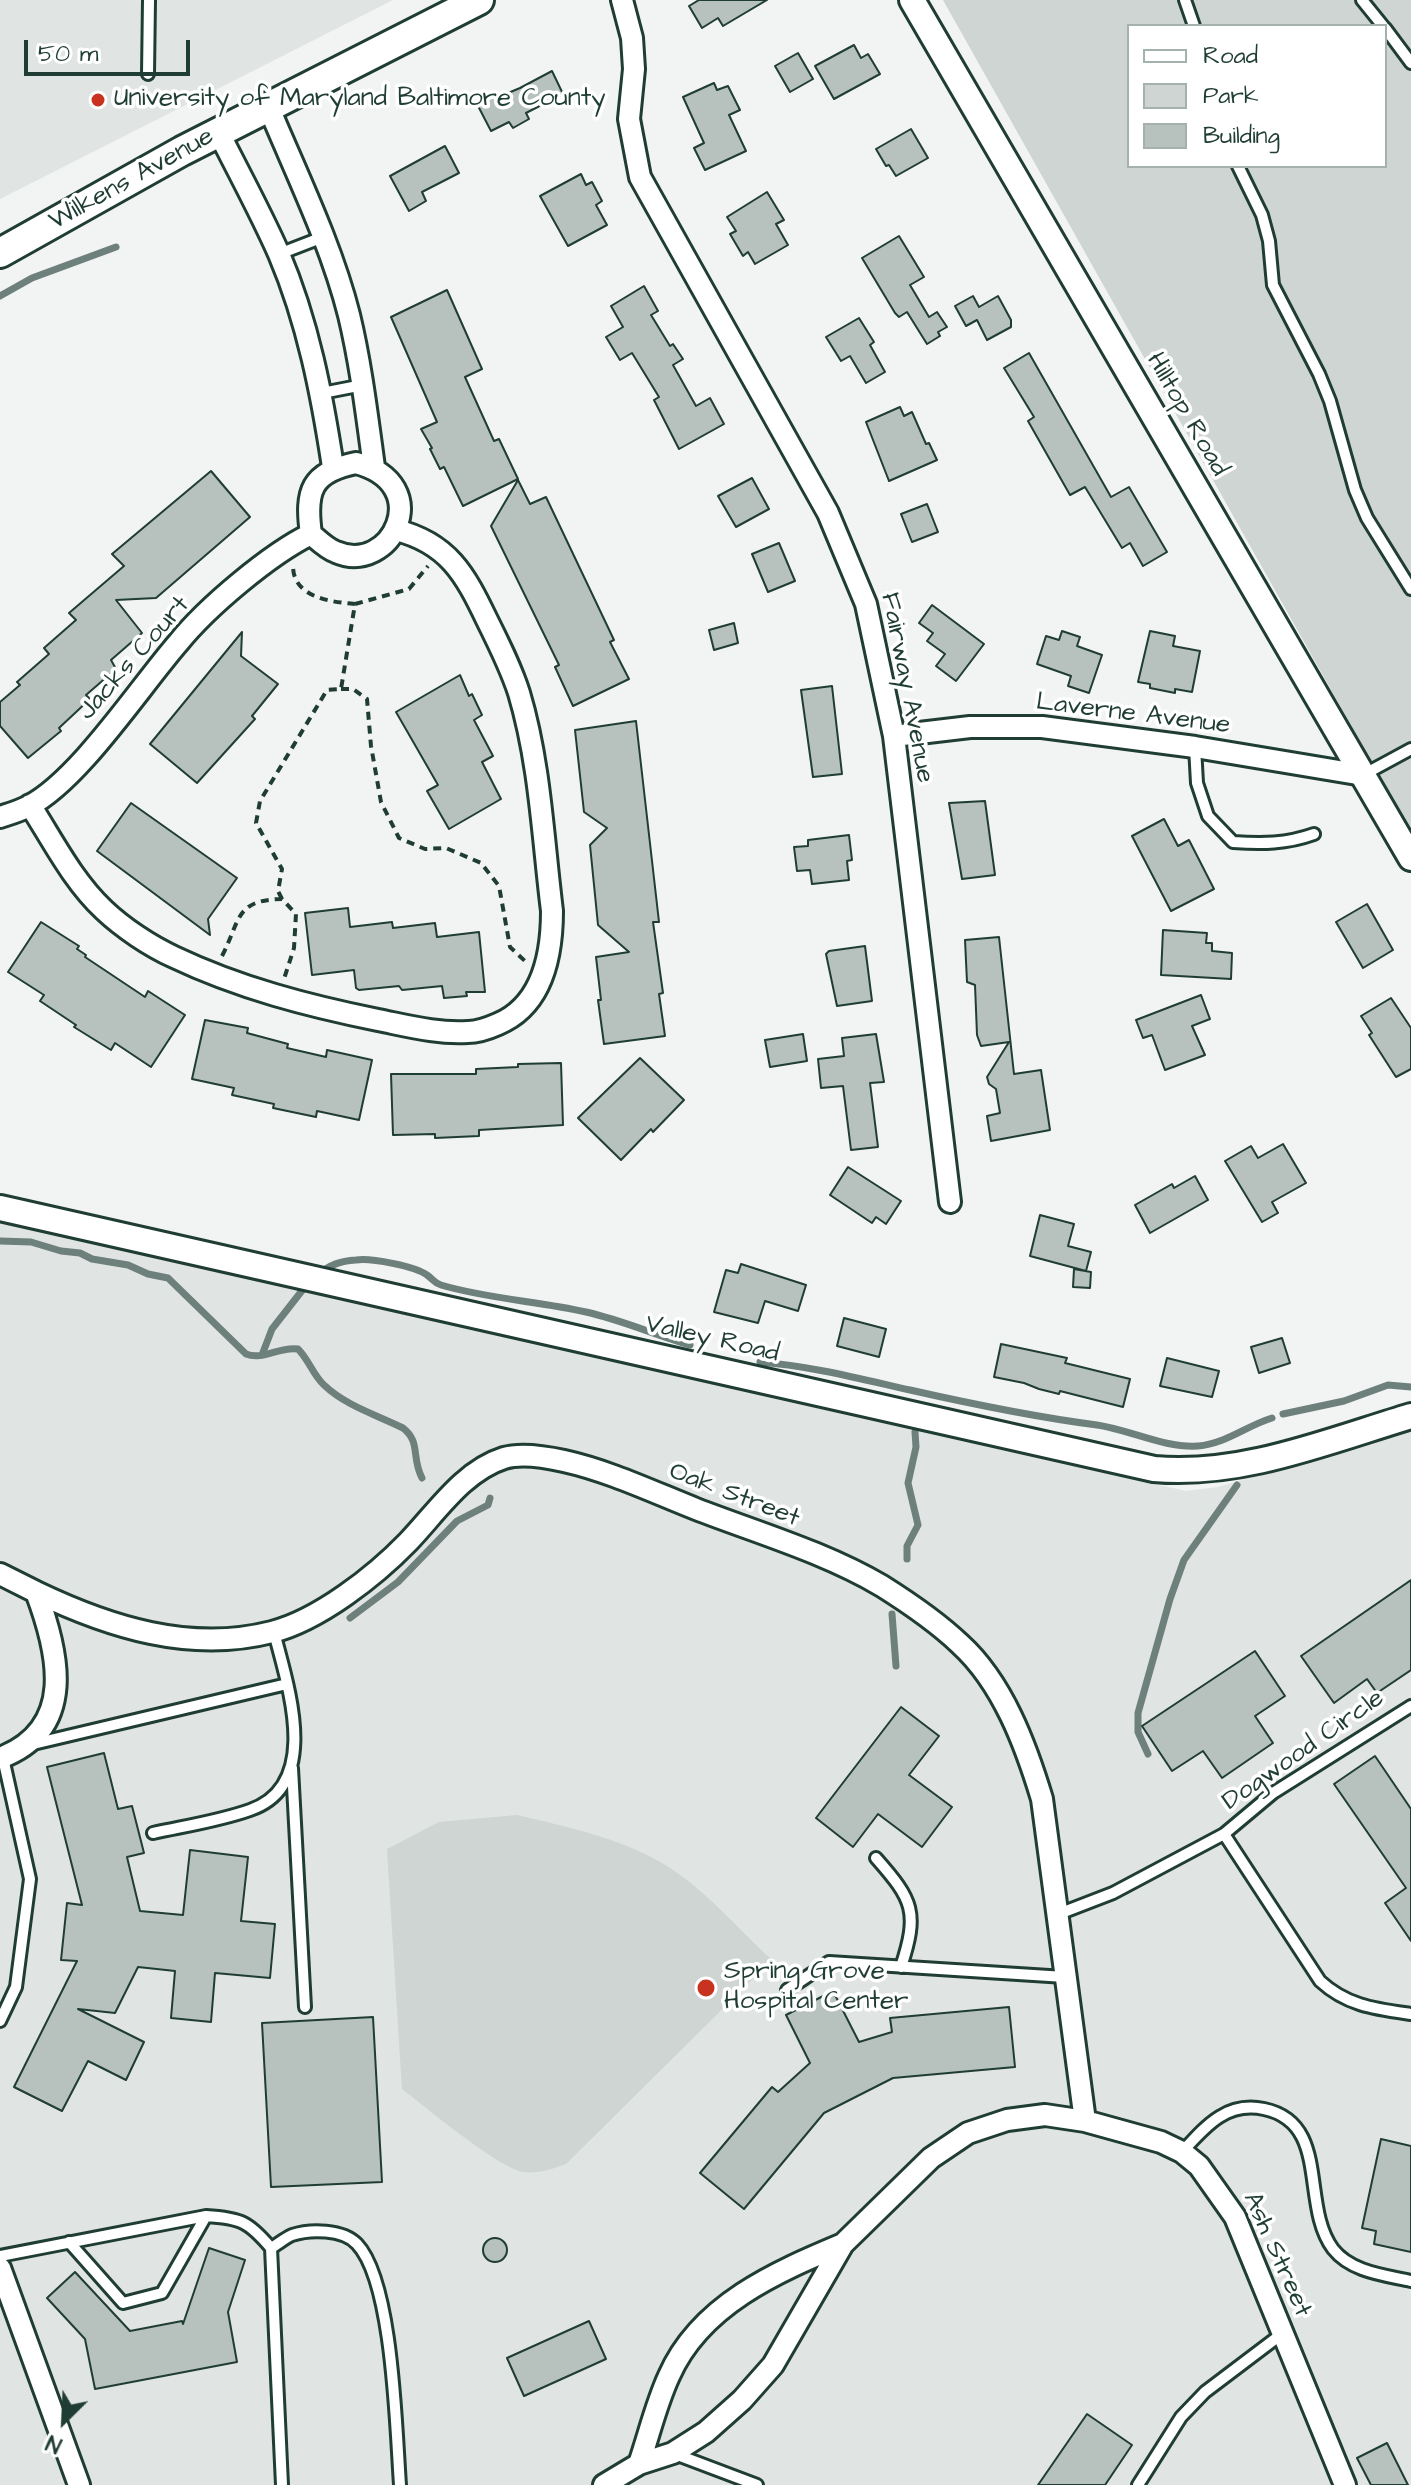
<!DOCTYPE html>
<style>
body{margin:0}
#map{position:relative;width:1411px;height:2485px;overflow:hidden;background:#f2f3f3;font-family:"Architects Daughter",sans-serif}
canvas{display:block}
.legend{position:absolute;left:1127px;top:24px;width:260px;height:144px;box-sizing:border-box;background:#fff;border:2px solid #a5b1ae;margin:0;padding:10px 14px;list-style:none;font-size:24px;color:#1f3d34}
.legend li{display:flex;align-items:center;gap:16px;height:40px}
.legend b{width:40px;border:2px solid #a5b1ae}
.north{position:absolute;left:24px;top:2381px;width:80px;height:80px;-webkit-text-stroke:6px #fff;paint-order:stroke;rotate:204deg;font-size:22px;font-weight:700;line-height:32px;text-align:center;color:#1f3d34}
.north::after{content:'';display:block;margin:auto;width:28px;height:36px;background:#1f3d34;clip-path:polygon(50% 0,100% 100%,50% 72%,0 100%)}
.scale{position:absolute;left:24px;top:40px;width:166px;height:36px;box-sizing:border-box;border:4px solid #1f3d34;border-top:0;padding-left:10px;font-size:24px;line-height:28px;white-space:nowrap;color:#1f3d34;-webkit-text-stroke:6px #fff;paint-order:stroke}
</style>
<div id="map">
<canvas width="1411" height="2485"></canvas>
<ul class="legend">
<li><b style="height:10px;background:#fff"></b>Road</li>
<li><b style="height:22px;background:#ced5d3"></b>Park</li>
<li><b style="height:22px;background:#b7c1bd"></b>Building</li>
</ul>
<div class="north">N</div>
<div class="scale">50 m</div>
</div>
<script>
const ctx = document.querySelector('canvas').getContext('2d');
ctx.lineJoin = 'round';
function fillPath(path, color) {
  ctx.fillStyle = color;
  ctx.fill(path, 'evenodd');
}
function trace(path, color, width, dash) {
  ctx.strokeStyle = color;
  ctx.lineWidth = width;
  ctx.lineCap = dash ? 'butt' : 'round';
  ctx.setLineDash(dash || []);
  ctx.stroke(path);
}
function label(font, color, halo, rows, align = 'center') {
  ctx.font = font + ' "Architects Daughter",sans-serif';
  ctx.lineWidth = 7;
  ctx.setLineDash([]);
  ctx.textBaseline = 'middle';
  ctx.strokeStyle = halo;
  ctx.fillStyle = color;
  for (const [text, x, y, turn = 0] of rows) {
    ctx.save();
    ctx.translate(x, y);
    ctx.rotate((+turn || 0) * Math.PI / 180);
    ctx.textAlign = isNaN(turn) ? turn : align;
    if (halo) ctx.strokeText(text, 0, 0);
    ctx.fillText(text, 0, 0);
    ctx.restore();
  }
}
fillPath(new Path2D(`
 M0,0h393l-393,199z
 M0,1220l1186,271 32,-4 193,-56v1054h-1411z`), '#e0e4e3');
fillPath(new Path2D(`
 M943,0h468v832zM1129,26h256v140h-256z
 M517,1815c47,11 103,23 145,48 41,24 75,65 110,97l-206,204c-13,5 -29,10 -43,8 -26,-5 -96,-64 -121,-83l-15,-240 52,-27z`), '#ced5d3');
trace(new Path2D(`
 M0,296l32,-18 84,-31
 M0,1241l31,1 30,9 19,2 12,6 36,6 20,9 20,4 78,76c17,7 33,-8 52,-5 11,11 15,26 26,36 22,21 53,30 79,43 18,14 8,29 19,50
 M318,1275c11,-10 22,-14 38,-15 15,-2 59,6 71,15 6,4 7,8 14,10 47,14 97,16 145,27 36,8 69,23 104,33
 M262,1355l10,-26 36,-46
 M760,1362c51,4 101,17 150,28 62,14 125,27 187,35 34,5 66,23 101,21 27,-2 48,-20 74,-28
 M1283,1414l61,-13 44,-16 23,2
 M907,1559v-13l11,-21 -10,-42 8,-36 -1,-15
 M892,1614l4,52
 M350,1618l48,-36 59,-61 31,-16 2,-7
 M1148,1754l-10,-22v-19l32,-114 14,-39 53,-75`), '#6d807b', 7);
const building = new Path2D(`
 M699,0h68l-44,26 -5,-8 -16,10 -13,-22z
 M854,45l7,13 7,-4 12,20 -46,25 -19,-33z
 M798,53l15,26 -23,13 -15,-26z
 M552,71l11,23 -37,19 3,6 -16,9 -4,-6 -18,9 -14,-27 22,-11 2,3 19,-8z
 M714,83l3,7 11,-4 12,24 -11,5 17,36 -41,19 -11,-22 10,-5 -21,-46z
 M911,129l17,29 -32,18 -7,-11 -3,1 -10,-17z
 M445,146l14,27 -37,19 4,9 -17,10 -19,-35z
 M581,174l5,11 6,-3 10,19 -6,4 11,20 -39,21 -28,-50z
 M767,192l17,28 -8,4 12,21 -33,19 -7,-12 -5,4 -13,-22 6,-3 -9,-14z
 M899,236l25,41 -14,8 19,32 8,-5 10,15 -9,5 2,4 -13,8 -20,-32 -8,5 -4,-4 -33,-55z
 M644,286l14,25 -7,4 19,31 3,-2 10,15 -10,6 23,41 14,-8 14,26 -45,25 -25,-49 5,-3 -27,-44 -12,7 -14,-23 17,-10 -12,-21z
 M447,290l35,79 -17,8 29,64 5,-2 19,40 -55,27 -19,-39 -4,2 -10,-20 2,-1 -11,-19 16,-7 -46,-105z
 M973,296l6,11 19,-11 13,24v7l-24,13 -10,-20 -11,6 -11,-20z
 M859,318l15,24 -4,3 15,27 -19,11 -16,-27 -9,5 -15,-24z
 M1029,353l82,144 18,-10 38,65 -24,14 -13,-23 -8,5 -37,-61 -15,8 -42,-74 6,-4 -30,-49z
 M900,407l4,9 8,-4 14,32 3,-1 8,17 -48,21 -23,-59z
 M211,471l39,46 -94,81 -40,2 26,33 -31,27 5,9 -30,26 4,4 -31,29 2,3 -33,27 -28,-32v-24l20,-17 -3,-3 32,-28 -5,-6 32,-28 -7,-7 55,-47 -12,-12z
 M752,478l17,31 -33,18 -18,-31z
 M518,480l12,24 16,-7 68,143 -4,2 19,37 -56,27 -18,-39 4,-2 -68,-139z
 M927,504l11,28 -26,10 -11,-28z
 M779,543l16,38 -27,11 -16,-38z
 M932,605l52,39 -28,37 -20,-15 9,-12 -18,-13 6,-8 -14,-10z
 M734,623l4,20 -24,7 -5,-20z
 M1062,631l18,6 -3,9 25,9 -13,38 -21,-7 3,-10 -34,-12 9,-28 13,4z
 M1150,631l25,5 -2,10 27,5 -8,41 -17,-3v4l-25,-5v-4l-12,-2z
 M242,632l-1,24 37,28 -26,32 3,3 -58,64 -47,-39z
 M460,675l9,21 3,-2 10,21 -8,5 19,36 -11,6 19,37 -52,30 -22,-38 11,-6 -42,-73z
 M832,686l10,88 -29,3 -12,-87z
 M636,721l23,201h-6l10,71 -4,1 6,42 -61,8 -6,-44h3l-5,-43 33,-5 -31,-27 -8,-80 17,-17 -23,-16 -9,-82z
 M985,801l10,74 -33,4 -13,-76z
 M131,803l106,75 -29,41 2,16 -113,-84z
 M1164,819l14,27 11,-6 25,49 -43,22 -39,-75z
 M849,835l3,25 -5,1 2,19 -37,4 -2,-14 -13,1 -3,-24 14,-1v-6z
 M1367,904l26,46 -30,18 -27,-46z
 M348,908l2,19 42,-5 1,6 42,-5 2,14 42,-5 6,60h-19l1,4 -23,2 -2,-12 -40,4 -3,-4 -40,4 -3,-2 -2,-18 -42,5 -7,-62z
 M41,922l38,24 -2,3 9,6 -1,2 60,40 3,-6 37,24 -34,52 -36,-24 -4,7 -37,-23 2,-2 -36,-24 4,-6 -36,-23z
 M1163,930l44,3 -1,10h6v8l20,2 -1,26 -70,-4z
 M999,937l15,137 27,-4 9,60 -59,11 -4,-25 13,-3 -4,-24 -7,-5 -2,-7 22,-35 -28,4 -4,-11 -2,-50 -8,-3 -2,-42z
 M865,946l7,55 -35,5 -11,-52 3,-3z
 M1201,995l9,24 -18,7 13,29 -40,15 -13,-35 -9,3 -7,-18z
 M1391,998l20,30v41l-15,8 -27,-42 3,-2 -11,-17z
 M205,1020l43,8 -1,5 41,11 -1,4 39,9 1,-7 45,10 -13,60 -42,-9 -1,6 -43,-9 1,-4 -42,-9 2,-7 -42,-9z
 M803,1034l4,27 -37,6 -5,-27z
 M876,1034l8,48 -14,1 8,64 -27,3 -8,-64 -22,2 -3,-29 26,-3 -2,-18z
 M640,1058l44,42 -31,32 -2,-3 -30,31 -43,-42z
 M561,1063l2,62 -84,5v6l-44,2v-4l-42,1 -2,-61h85v-5l42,-2v-3z
 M1283,1144l23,39 -34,19 6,11 -16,9 -37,-61 26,-15 7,12z
 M848,1167l53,34 -15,23 -10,-7 -4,6 -42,-28z
 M1195,1176l13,24 -58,33 -15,-28 37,-21 2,4z
 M1040,1215l34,9 -6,22 23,6 -5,19 -56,-15z
 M741,1264l65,21 -8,26 -33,-10 -7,22 -44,-11 12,-42 12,3z
 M1074,1269l17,3 -1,16 -17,-1z
 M844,1318l42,11 -7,28 -42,-11z
 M1282,1338l8,25 -31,10 -8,-26z
 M1001,1344l66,14 -2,5 65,16 -7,28 -63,-16 -1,3 -20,-5 -15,-6 -30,-6z
 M1167,1358l52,13 -7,26 -52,-11z
 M1411,1580v90l-34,23 -10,-14 -33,24 -33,-47z
 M1255,1651l30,45 -30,20 18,27 -51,35 -19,-27 -31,20 -30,-45z
 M901,1707l38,29 -30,39 43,32 -30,40 -44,-33 -25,33 -37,-29z
 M104,1753l14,56 14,-3 12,47 -17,4 13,54 43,4 7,-65 58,7 -7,64 34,3 -5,54 -55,-5 -4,49 -40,-4 4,-47 -37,-4 -23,46 -37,-4 66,33 -18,38 -38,-19 -26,50 -48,-24 63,-126 -16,-1 6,-57 15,2 -35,-138z
 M1375,1756l36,53v132l-26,-38 21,-15 -72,-104z
 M833,1991l26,51 33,-10 -2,-14 119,-11 6,60 -122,11 -69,35 -80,96 -44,-36 72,-86 6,5 32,-29 -24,-48z
 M373,2017l9,165 -111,5 -9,-164z
 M1381,2139l30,7v106l-37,-8 2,-13 -14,-3z
 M483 2250a12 12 0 1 1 24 0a12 12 0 1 1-24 0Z
 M209,2248l36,12 -17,52 9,50 -142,27 -10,-50 -38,-41 28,-26 55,59 52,-10 1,3z
 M589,2321l17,38 -82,37 -17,-38z
 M1087,2414l45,31 -27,40h-67z
 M1387,2443l21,42h-37l-14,-27z`);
fillPath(building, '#b7c1bd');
trace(building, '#1f3d34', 2);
const service = new Path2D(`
 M1185,0l9,26
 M1362,0l21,26
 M1385,28l26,35
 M148,74l1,-74
 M1238,166l24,49 7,26 4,44 46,89 11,27 25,89 12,28 44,71
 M279,254l44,-17
 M322,393l41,-8
 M1195,747l2,36 11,33 25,26c29,2 53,2 81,-8
 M1363,775l48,-26
 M29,1745l258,-61
 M292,1768l13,239
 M153,1833c32,-7 66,-12 97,-23 73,-25 37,-126 24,-178
 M1224,1834l96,147c27,25 56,28 91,33
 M876,1858c37,42 43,54 25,109
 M1056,1915l57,-22 111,-59 49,-41 138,-87
 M787,1990l42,-28 236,15
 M0,2021l16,-34 14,-108 -27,-121
 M1182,2152c23,-25 44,-51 82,-43 67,14 36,96 69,140 18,23 51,26 78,32
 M69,2242l54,61 39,-10 44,-77
 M271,2248c7,-4 14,-10 21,-13 18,-6 51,-6 65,9 36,38 39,186 43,241
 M271,2248l11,237
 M0,2256l206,-40c35,2 43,6 65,32
 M675,2454l82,31
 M1138,2485l43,-68 24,-25 78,-59`);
const minor = new Path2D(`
 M622,0l10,38 2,31 -5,50 11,58 188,336 38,91 28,132 56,466
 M269,108c28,67 62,136 80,207 12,50 18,101 25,152
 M219,133c20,40 42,80 60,121 29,68 43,141 54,213
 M356,463c81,21 35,113 -20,89 -9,-3 -18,-12 -25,-18 -6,-43 0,-62 45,-71z
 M894,736l76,-9h72l153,20 168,28
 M30,805c23,36 43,76 74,105 19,18 46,36 70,47 65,31 135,49 204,63 30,6 60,14 90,12 10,0 21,-4 30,-8 45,-19 54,-69 54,-113 -9,-72 -12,-148 -33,-218 -8,-25 -20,-49 -32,-73 -22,-46 -39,-77 -91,-90
 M0,817c9,-3 20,-6 29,-11 50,-26 110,-118 149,-163 29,-36 92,-89 133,-109
 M0,1574l36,18c23,61 41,137 -36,166
 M36,1592c73,35 154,61 236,40 47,-12 103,-56 136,-90 28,-29 55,-71 96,-84 17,-5 42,-1 60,3 45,10 89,31 132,48 62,24 128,43 186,77 27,17 55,36 78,58 43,39 66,102 82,155l43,322
 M0,2268l79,217
 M639,2464c10,-29 17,-60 30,-88 31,-71 107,-104 174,-132
 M604,2485l35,-21 34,-11 33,-21 36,-32 31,-35 70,-121 88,-86 37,-25 39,-13 38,-5 40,6 76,21 21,10 17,14 36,51 110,268`);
const tertiary = new Path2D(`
 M912,0l499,858
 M0,1208l1154,261c87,8 174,-28 257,-53`);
const secondary = new Path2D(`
 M0,253l182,-102 297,-151`);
trace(service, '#1f3d34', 16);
trace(minor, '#1f3d34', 26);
trace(tertiary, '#1f3d34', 30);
trace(secondary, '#1f3d34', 34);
trace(new Path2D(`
 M355,604l54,-15 19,-23
 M341,689h12l14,10 4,47 10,56 18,36 26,11 21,-1 35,15 18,23 11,61 16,15
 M282,899l-4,-8 4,-22 -26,-46 4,-22 67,-111 14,-1 14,-85c-23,-2 -61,-6 -62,-37
 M222,956c19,-37 13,-56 60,-57l14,15 -2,34 -10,31`), '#1f3d34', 4, [8, 6]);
trace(service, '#fff', 10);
trace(minor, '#fff', 20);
trace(tertiary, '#fff', 24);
trace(secondary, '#fff', 28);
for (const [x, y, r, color] of [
 [98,100,8,"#c8321e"],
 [706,1988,10,"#c8321e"]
]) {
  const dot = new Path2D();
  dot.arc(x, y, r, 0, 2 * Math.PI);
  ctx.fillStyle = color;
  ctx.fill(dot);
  trace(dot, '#fff', 3);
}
label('26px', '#1f3d34', '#fff', [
 ["University of Maryland Baltimore County",114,100],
 ["Spring Grove",724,1973],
 ["Hospital Center",724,2003]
], 'left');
label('26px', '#1f3d34', '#fff', [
 ["Wilkens Avenue",132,180,-29],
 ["Hilltop Road",1186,415,60],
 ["Jacks Court",135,659,-49],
 ["Fairway Avenue",906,688,79],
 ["Laverne Avenue",1133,715,7],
 ["Valley Road",712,1340,13],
 ["Oak Street",734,1496,21],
 ["Dogwood Circle",1304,1751,-35],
 ["Ash Street",1276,2255,66]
]);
</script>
